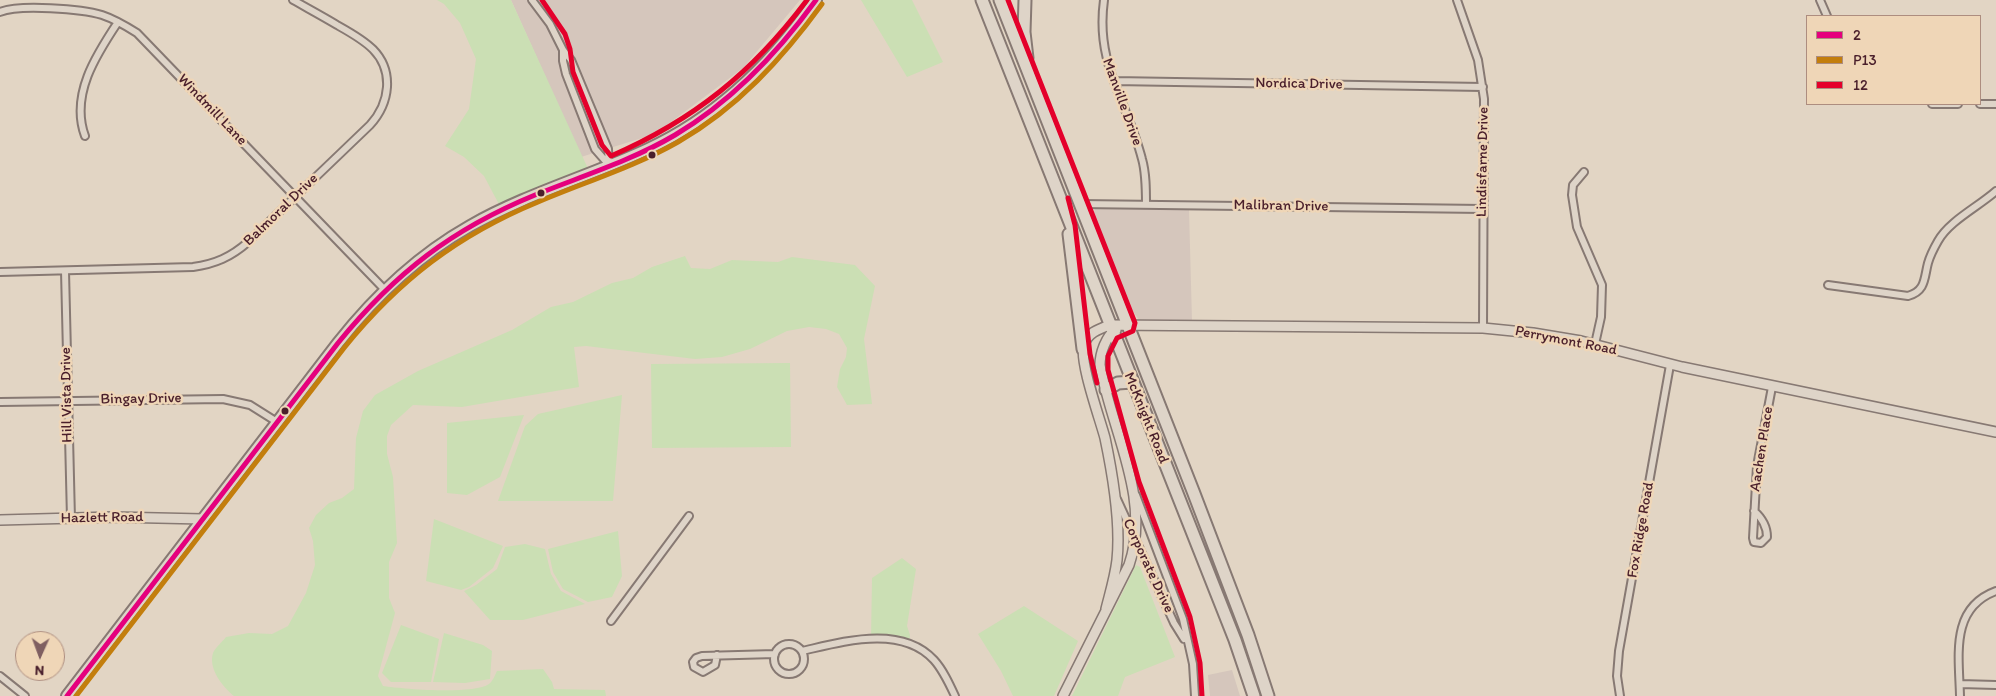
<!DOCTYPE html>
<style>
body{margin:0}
#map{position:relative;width:1996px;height:696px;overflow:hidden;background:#e2d5c4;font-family:Itim,sans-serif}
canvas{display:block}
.legend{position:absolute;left:1806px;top:15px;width:175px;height:90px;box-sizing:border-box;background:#efd6b7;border:1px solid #ad8d7f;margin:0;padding:6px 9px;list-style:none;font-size:15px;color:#4a1f2b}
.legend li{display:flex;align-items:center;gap:10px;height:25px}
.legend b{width:25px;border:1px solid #ad8d7f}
.north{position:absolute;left:15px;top:631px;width:50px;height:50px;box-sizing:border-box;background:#efd6b7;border:1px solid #ad8d7f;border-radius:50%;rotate:182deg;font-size:14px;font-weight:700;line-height:20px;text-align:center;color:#4a1f2b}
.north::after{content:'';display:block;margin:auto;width:18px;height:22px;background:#7f5f61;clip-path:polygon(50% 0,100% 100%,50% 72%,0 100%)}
</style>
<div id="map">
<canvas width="1996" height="696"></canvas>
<ul class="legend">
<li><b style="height:6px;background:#e5007d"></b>2</li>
<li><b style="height:6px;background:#c37e0d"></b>P13</li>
<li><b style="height:6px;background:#e4002b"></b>12</li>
</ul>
<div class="north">N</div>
</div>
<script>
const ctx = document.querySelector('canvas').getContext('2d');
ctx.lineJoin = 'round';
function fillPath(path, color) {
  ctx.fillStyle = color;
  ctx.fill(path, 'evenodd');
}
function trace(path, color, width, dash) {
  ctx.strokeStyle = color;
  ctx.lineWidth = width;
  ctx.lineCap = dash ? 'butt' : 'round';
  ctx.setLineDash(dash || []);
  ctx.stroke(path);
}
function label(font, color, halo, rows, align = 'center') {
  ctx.font = font + ' Itim,sans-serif';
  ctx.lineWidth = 5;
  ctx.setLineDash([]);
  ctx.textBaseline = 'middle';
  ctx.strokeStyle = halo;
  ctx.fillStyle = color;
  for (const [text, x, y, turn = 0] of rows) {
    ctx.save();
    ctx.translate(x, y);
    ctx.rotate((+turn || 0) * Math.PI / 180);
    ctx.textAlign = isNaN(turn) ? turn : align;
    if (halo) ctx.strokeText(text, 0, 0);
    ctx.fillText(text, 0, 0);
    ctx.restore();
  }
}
fillPath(new Path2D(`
 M511,0h289l-57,68 -88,66 -74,23z
 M1099,208l90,2 3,111 -53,-1 -9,-13 -37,-92 2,-6z
 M1232,670l8,26h-30l-2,-21z`), '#d5c6bc');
fillPath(new Path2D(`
 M437,0h74l79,173 -88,37 -18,-34 -20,-19 -19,-11 24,-37 7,-50 -16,-36 -16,-19z
 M861,0h51l31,62 -36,15z
 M685,256l6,12 19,1 22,-9 46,2 14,-5 63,8 20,21 -11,53 8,65 -25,1 -10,-18 3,-18 6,-12 1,-9 -8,-14 -13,-5 -17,-2 -22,4 -37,18 -28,8 -27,2 -109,-13 -12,1 5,40 -117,20 -49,-2 -22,20 -4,11v18l6,23 4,66 -8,19v36l6,15 -17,63 5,10c20,3 90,9 106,-2 4,-3 6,-9 8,-13l46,-2 9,13 2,7 51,1 1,6h-372c-11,-9 -26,-27 -21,-43 2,-5 10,-12 13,-16l23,-4 23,1 16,-8 18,-33 9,-28 -2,-24 -4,-13 7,-13 13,-12 13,-5 12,-9 2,-51 7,-27 12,-16 43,-24 94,-41 39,-23 22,-5 39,-19 21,-5 19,-11z
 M790,363l1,84 -139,1 -1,-84z
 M622,395l-9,106h-115l27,-75 13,-12z
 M524,415l-24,62 -33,18 -20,-2v-70z
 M434,519l69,27 -10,22 -24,19 -8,3 -35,-9z
 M618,531l4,45 -10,21 -24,5 -25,-13 -10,-17 -5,-23z
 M525,544l20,5 6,25 10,17 24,13 -62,16h-33l-26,-29 12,-6 21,-16 8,-22z
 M902,558l14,11 -9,57 3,9 -1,9 -38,-5 1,-61z
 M1136,565l4,2 35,90 -50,20 -7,19h-46z
 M1024,606l54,35 -24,55h-41l-12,-25 -23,-37z
 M401,625l38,14 -8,43h-40l-9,-9z
 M444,633l39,12 9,6 -2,28 -25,4 -32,-1z`), '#cbdfb4');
const minor = new Path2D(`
 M532,0l18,24 13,26 8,10 37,89 1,16
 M1104,0c-9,65 23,100 38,159 4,14 4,30 4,46
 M1457,0l21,60 6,39 -1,229
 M1820,0l7,16
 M0,12c19,-8 82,-3 102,3 12,4 24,11 35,18l248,257
 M563,50v11l3,13 29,75 14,16
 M1114,81l369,6
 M1932,104h26
 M1980,104h16
 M85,136c-15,-41 11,-81 33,-114
 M1584,172l-11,13 -1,10 5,32 25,58 -1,32 -6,27
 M1080,204l403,5
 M65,271l6,248
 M0,272l193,-5c22,-3 38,-10 55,-25l122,-117c10,-11 16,-23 17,-38 2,-34 -25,-48 -50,-62 -15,-9 -30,-17 -44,-25
 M1828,285l80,11c18,-5 16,-18 20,-33 2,-7 6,-15 10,-22 11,-20 40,-34 58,-50
 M0,402l223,-3 27,6 27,17
 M1136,495l47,124 10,45 2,32
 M1117,499l57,124 10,16
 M1754,511c8,7 13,15 13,26l-6,6 -7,-1 -1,-4 4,-72 15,-79
 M611,621l78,-105
 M774 659a15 15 0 1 1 30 0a15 15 0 1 1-30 0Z
 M802,651c40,-9 99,-27 132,9 9,10 15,23 21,36
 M717,655l-2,10 -12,7 -9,-5 -1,-5 3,-4 6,-2 73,-2
 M0,676l25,20
 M1960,684l36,1
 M1620,696l-3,-20 2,-25 51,-286
 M1960,696c-1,-41 -10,-88 36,-105`);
const tertiary = new Path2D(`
 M0,520l113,-3 90,2
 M1106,609c4,-16 9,-32 11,-49 4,-38 -4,-84 -12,-122 -5,-19 -26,-77 -21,-93 3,-12 15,-16 26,-20l373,3 50,5 48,8 101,26 314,65
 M1063,696l66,-131c23,-66 -18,-136 -29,-200 0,-11 6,-30 16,-35`);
const primary = new Path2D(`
 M67,696l271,-353c37,-47 79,-87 132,-117 56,-32 120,-50 178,-77 69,-32 125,-87 168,-149`);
const trunk = new Path2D(`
 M982,0l253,640 19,56
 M1000,0l193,491 55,144 20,61
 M1025,0l-1,32 3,26
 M1069,234l14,115
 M1106,390l12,-7 14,-1`);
trace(minor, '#877973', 10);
trace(tertiary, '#877973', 12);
trace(primary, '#877973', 14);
trace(trunk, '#877973', 15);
trace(minor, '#ded4c8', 6);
trace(tertiary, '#ded4c8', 9);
trace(primary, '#ded4c8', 10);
trace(trunk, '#ded4c8', 11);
trace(new Path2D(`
 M67,696l271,-353c57,-70 114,-114 197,-148 47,-19 96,-34 140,-60 57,-34 102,-81 141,-135`), '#e5007d', 5);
trace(new Path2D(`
 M76,696l268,-348c55,-68 114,-113 194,-146 47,-20 96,-35 140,-60 59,-34 104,-83 144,-138`), '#c37e0d', 5);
trace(new Path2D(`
 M542,0l23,34 5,15 3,23 29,73 9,11c83,-36 142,-84 196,-156
 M1008,0l127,323 -2,8 -16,7 -9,18v14l31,112 51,135 10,46 2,33
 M1068,198l7,27 15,129 7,29`), '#e4002b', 5);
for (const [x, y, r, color] of [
 [652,155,4.5,"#4a1f2b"],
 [541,193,4.5,"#4a1f2b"],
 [285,411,4.5,"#4a1f2b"]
]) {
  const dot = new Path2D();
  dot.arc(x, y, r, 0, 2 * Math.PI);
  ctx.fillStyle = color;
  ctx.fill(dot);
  trace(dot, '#efd6b7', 2);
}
label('15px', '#4a1f2b', '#efd6b7', [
 ["Nordica Drive",1299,84,1],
 ["Manville Drive",1122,102,70],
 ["Windmill Lane",212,110,46],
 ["Lindisfarne Drive",1483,162,-89],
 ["Malibran Drive",1281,206,1],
 ["Balmoral Drive",281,210,-44],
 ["Perrymont Road",1566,341,11],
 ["Hill Vista Drive",67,395,-91],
 ["Bingay Drive",141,399,-1],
 ["McKnight Road",1146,418,68],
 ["Aachen Place",1762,449,-81],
 ["Hazlett Road",102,518,-1],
 ["Fox Ridge Road",1641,530,-80],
 ["Corporate Drive",1148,566,65]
]);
</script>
